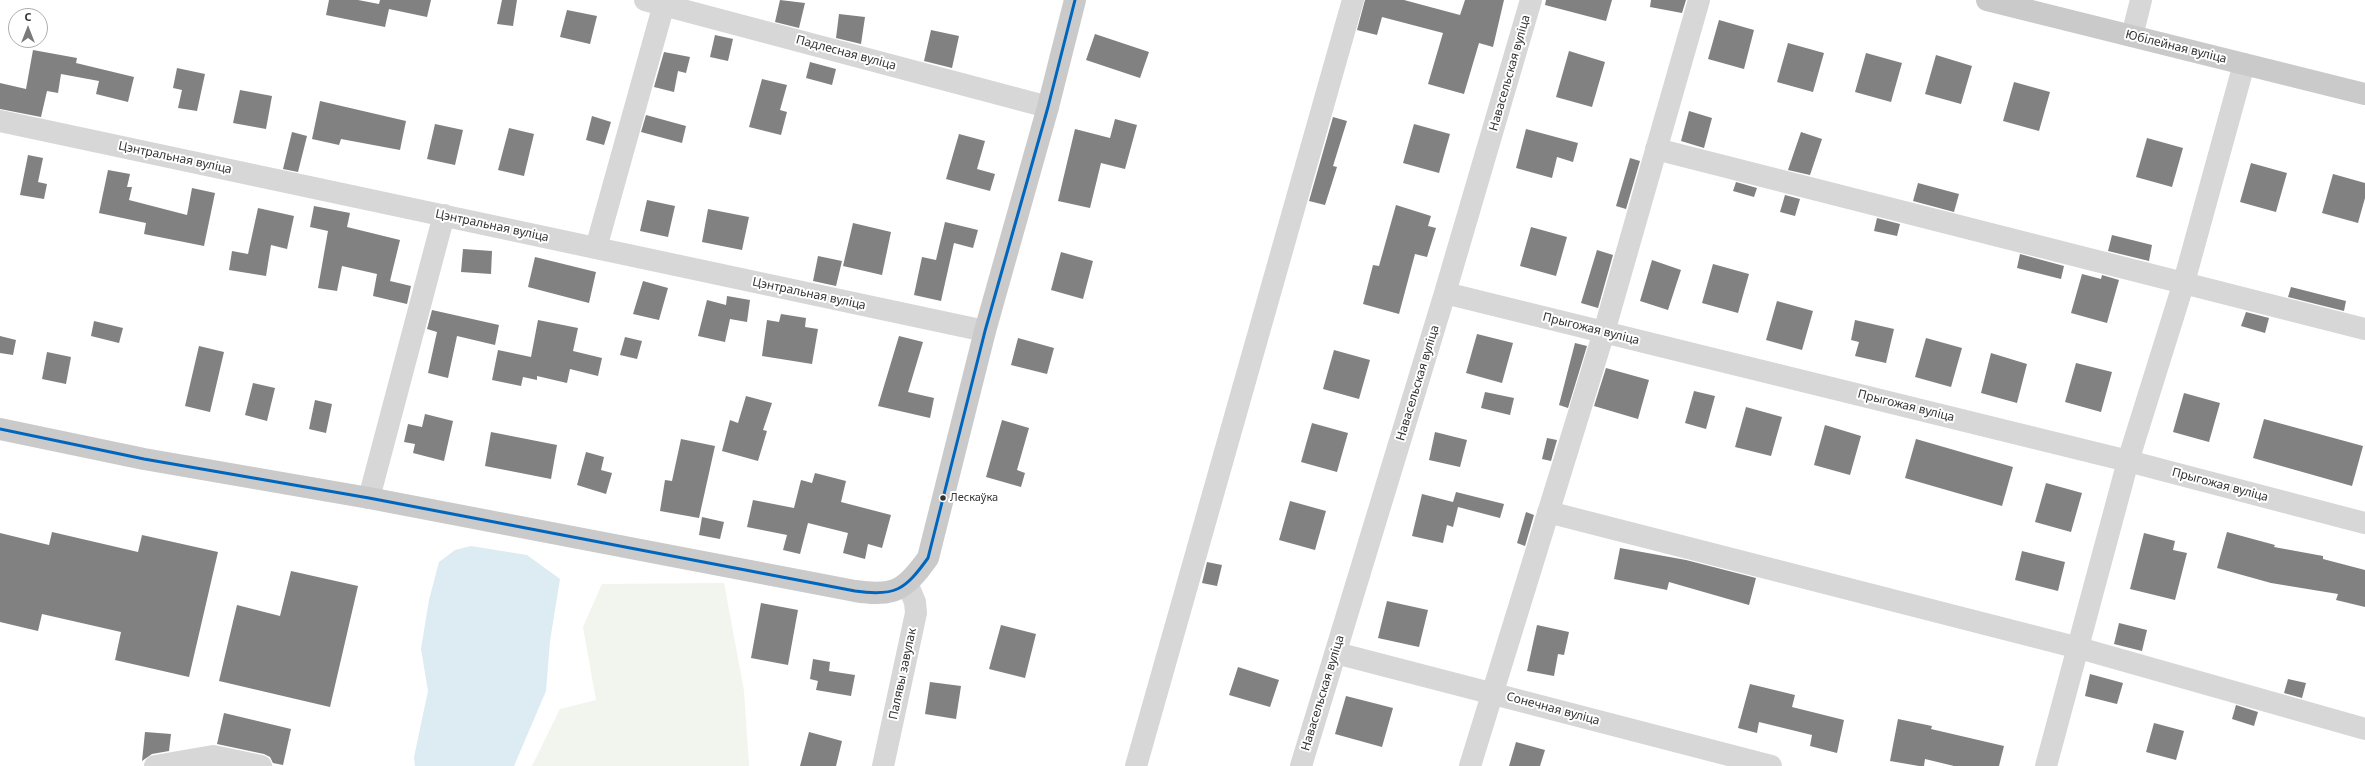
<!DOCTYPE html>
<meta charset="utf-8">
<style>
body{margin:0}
#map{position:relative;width:2365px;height:766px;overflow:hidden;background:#fff;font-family:"Noto Sans",sans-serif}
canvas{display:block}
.north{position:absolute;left:8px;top:8px;width:40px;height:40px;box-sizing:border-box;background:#fff;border:1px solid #adadad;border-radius:50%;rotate:0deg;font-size:11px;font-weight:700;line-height:16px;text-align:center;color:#333}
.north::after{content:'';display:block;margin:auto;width:14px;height:18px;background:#7a7a7a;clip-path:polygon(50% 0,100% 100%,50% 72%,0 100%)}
</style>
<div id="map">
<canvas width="2365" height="766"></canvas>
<div class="north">С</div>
</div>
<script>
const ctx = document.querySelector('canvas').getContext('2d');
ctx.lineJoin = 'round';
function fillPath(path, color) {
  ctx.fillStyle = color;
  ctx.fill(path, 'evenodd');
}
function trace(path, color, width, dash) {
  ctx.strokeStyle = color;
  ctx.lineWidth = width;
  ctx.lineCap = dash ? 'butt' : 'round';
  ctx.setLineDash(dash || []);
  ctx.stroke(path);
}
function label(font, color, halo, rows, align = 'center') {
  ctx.font = font + ' "Noto Sans",sans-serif';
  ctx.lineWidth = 4;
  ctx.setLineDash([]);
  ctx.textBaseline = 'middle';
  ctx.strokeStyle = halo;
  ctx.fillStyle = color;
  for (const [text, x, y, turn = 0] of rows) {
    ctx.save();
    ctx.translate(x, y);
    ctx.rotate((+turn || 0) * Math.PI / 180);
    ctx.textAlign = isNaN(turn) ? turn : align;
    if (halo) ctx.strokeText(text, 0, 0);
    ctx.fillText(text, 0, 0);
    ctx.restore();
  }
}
fillPath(new Path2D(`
 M724,583l20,108 5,75h-217l28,-57 36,-9 -13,-73 19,-43z`), '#f1f5ed');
fillPath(new Path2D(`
 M471,546l56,9 33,24 -10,62 -4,50 -32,75h-99l-1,-9 14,-66 -7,-42 8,-49 10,-38 16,-12z`), '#ddebf3');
fillPath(new Path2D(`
 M329,0h29l21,4 1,-4h51l-4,17 -38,-8 -4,18 -59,-12z
 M502,0h15l-4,26 -16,-2z
 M780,0l25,3 -6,25 -24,-6z
 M1365,0h39l56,15 5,-15h39l-11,47 -14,-4 -15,51 -36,-10 15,-51 -61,-16 -5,18 -20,-5z
 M1546,0h66l-6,21 -61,-16z
 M1651,0h35l-4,13 -32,-6z
 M567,10l30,6 -7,28 -30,-7z
 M839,14l26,3 -4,27 -25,-6z
 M1719,20l35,10 -10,39 -36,-10z
 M931,30l28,6 -7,32 -28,-7z
 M1095,34l54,18 -9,26 -54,-18z
 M715,35l18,4 -5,22 -18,-4z
 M1788,43l36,10 -11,39 -36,-10z
 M33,50l44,8 -1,5 58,14 -6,25 -32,-8 3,-13 -38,-7 -3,19 -11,-2 -6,26 -41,-8v-26l26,6z
 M1569,51l36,11 -13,45 -36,-10z
 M664,52l26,5 -4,16 -8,-2 -4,21 -20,-5z
 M1866,53l36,10 -11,39 -36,-10z
 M1936,55l36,11 -11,38 -36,-10z
 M810,62l26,7 -4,16 -26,-7z
 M177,68l28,6 -8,37 -19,-3 4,-18 -9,-2z
 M762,79l25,6 -7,25 7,2 -6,23 -32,-8z
 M2014,82l36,10 -11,39 -36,-10z
 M240,90l32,6 -6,33 -33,-6z
 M320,101l86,20 -6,29 -59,-11 -2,6 -27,-6z
 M1689,111l23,7 -8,30 -23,-7z
 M646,115l40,11 -4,17 -41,-11z
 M592,116l19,6 -7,23 -18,-5z
 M1333,117l14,4 -14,45 4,1 -12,38 -16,-4z
 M1115,119l22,6 -12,44 -24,-6 -11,45 -32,-7 17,-72 35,9z
 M435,124l28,6 -8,35 -28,-6z
 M1414,124l36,10 -11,39 -36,-10z
 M509,128l25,6 -10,42 -26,-6z
 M1526,129l52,14 -5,19 -16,-5 -5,21 -36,-10z
 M292,132l15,4 -9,36 -15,-3z
 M1801,132l21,7 -12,36 -22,-5z
 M959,134l26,7 -8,28 18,5 -5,17 -44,-12z
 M2147,138l36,10 -11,39 -36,-10z
 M28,155l15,3 -5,24 9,2 -3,15 -24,-4z
 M1630,158l10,3 -14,48 -10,-3z
 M2251,163l36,10 -11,39 -36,-10z
 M108,170l22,4 -3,13h5l-3,13 58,15 5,-27 23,5 -11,53 -60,-12 2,-11 -47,-10z
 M2333,174l32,9v15l-7,25 -36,-10z
 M1736,182l21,6 -3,9 -21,-6z
 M1918,183l41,11 -5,18 -41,-11z
 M1785,195l15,4 -5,17 -15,-4z
 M647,200l28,6 -7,31 -28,-6z
 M1396,205l35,11 -3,10 8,2 -9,29 -12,-3 -16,60 -36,-10 10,-39 6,1z
 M314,206l36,7 -3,14 53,13 -10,41 21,5 -4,18 -34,-8 4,-22 -35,-8 -5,25 -19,-3 10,-57 -18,-4z
 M258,208l36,8 -7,33 -16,-4 -5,31 -37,-6 3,-19 16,3z
 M708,209l41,8 -7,33 -40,-8z
 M1877,218l23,6 -3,12 -23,-5z
 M945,222l33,8 -5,18 -19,-5 -13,58 -27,-6 8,-38 14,3z
 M853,223l38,9 -9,43 -39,-9z
 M1531,227l36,10 -11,39 -36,-10z
 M2112,235l40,10 -3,16 -41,-10z
 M463,249l29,2 -1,23 -30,-2z
 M1597,250l16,5 -15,53 -17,-5z
 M1061,252l32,9 -10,38 -32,-9z
 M2020,254l44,12 -3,13 -44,-11z
 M818,256l24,5 -6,25 -23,-5z
 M535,257l61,15 -7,31 -61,-16z
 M1652,260l29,10 -13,40 -28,-9z
 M1713,264l36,10 -11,39 -36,-10z
 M2082,274l19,5 1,-4 17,5 -12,43 -36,-10z
 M643,281l25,7 -9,32 -26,-6z
 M2291,287l55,14 -2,10 -56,-14z
 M727,296l23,4 -3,22 -17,-3 -5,23 -27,-6 9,-36 19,5z
 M1777,301l36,10 -11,39 -36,-10z
 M432,310l67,15 -4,20 -38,-9 -9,42 -20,-5 9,-41 -10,-3z
 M2246,312l23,6 -4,15 -24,-7z
 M781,314l25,4 -1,9 13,2 -6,35 -50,-8 5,-36 12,2z
 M538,320l40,8 -5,23 29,7 -4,18 -28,-7 -3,14 -30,-7v4l-14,-3 -2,9 -29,-6 6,-30 33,7z
 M1855,320l39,9 -8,34 -31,-7 4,-14 -8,-2z
 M94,321l29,7 -4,15 -28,-7z
 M1477,334l36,9 -11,40 -36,-10z
 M0,336l16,4 -3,15 -13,-2z
 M899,336l24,6 -15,50 26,6 -4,20 -52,-12z
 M625,337l17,4 -5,18 -17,-4z
 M1018,338l36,10 -7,26 -36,-9z
 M1926,338l36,10 -11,39 -36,-10z
 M1575,343l12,3 -19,62 -9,-3z
 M199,346l25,6 -14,60 -25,-6z
 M1334,350l36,10 -11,39 -36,-10z
 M47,352l24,5 -5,27 -24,-5z
 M1991,353l36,11 -10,39 -36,-10z
 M2076,363l36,9 -11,40 -36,-10z
 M1606,368l43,12 -11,39 -44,-13z
 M253,383l22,5 -8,33 -22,-6z
 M1694,391l21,5 -9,33 -21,-6z
 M1485,392l29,6 -4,17 -29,-7z
 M2184,393l36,10 -11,39 -36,-10z
 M746,396l26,7 -9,27 4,1 -9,30 -36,-10 8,-31 8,3z
 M315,400l17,4 -6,29 -17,-4z
 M1746,407l36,10 -11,39 -36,-9z
 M425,414l28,7 -9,40 -31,-8 2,-9 -11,-2 4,-18 14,3z
 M2264,419l99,27 -11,40 -99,-28z
 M1002,420l27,8 -12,42 8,3 -4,14 -35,-10z
 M1312,423l36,10 -11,39 -36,-10z
 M1825,425l36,11 -11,39 -36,-10z
 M491,432l66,13 -6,34 -66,-13z
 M1435,432l32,8 -7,27 -31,-7z
 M1547,438l10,2 -6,21 -9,-2z
 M681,439l34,7 -16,72 -39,-7 5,-31 7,1z
 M1916,439l97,28 -11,39 -97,-28z
 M586,452l18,5 -3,13 11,3 -6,21 -29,-9z
 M815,473l31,8 -5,21 50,13 -9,33 -14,-4 -3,15 -22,-6 5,-20 -40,-10 -8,31 -17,-4 4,-15 -40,-8 6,-27 41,8 7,-28 11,3z
 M2046,483l36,10 -11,39 -36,-10z
 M1456,492l48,12 -4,14 -42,-11 -5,20 -6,-2 -4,18 -31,-7 10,-42 31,8z
 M1290,501l36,10 -11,39 -36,-10z
 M1526,512l8,3 -9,31 -8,-3z
 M702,517l22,5 -4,17 -21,-4z
 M52,532l86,20 4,-17 76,17 -29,125 -74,-17 6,-28 -79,-18 -4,17 -38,-9v-89l49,12z
 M2227,532l48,13 -1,2 49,9v3l42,11v37l-29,-7 2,-6 -67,-11 -54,-15z
 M2144,533l31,8 -2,9 14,3 -12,47 -45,-11z
 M1620,548l66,12 70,18 -7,27 -80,-23 -2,8 -53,-11z
 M2022,551l43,11 -7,29 -43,-11z
 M1207,562l15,3 -5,21 -15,-3z
 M291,571l67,15 -28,121 -111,-26 18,-76 43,11z
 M1387,601l41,9 -9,37 -41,-9z
 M761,603l37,7 -10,55 -37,-7z
 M2119,623l28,7 -5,21 -28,-7z
 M1001,625l35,9 -11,44 -36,-9z
 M1537,625l32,7 -5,23 -6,-1 -4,22 -27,-5z
 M813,659l17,3 -1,9 26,4 -4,21 -35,-6 2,-9 -8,-2z
 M1238,667l41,13 -9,27 -41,-12z
 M2090,674l33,9 -6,21 -32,-8z
 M2288,679l18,4 -4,15 -18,-5z
 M930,682l31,4 -5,33 -31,-5z
 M1750,684l45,11 -3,12 52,13 -7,33 -27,-7 2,-11 -53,-13 -2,11 -19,-5z
 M1346,696l47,12 -11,39 -47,-13z
 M2236,705l22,7 -4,14 -22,-7z
 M224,713l67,16 -8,36 -10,-2 -3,-6 -6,-3 -47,-10z
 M1898,719l34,7 -1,3 73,17 -5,20h-45l-29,-7 -1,7h-5l-29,-5z
 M2154,723l30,8 -8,29 -30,-8z
 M145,732l26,2 -2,17 -17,3 -10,7z
 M809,732l33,9 -6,25h-36z
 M1516,742l29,8 -5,16h-31z`), '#818181');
trace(new Path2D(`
 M645,0l403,107
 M2132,36l9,-36
 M0,121l985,210
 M1656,149l709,180
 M596,248l68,-244
 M1445,293l683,168 237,62
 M369,498l75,-283
 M1548,512l531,136 286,81
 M1336,653l435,113
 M155,766l58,-10 48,10
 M883,766l33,-153 -1,-11 -8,-19
 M1136,766l217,-766
 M1301,766l144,-473 86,-293
 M1470,766l134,-434 95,-332
 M2046,766l82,-305 56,-179 60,-218`), '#d7d7d7', 22);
trace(new Path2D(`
 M1987,0l378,94
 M0,429l144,30 225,39 486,93c40,6 50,-1 73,-33l57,-227 63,-224 27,-107`), '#cacaca', 22);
trace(new Path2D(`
 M0,429l144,30 225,39 486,93c40,6 50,-1 73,-33l57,-227 63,-224 27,-107`), '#0065bd', 3);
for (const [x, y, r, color] of [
 [943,498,3.5,"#333"]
]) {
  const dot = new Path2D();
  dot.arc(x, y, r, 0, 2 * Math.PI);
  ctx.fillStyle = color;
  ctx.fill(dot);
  trace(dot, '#fff', 1.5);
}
label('11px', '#333', '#fff', [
 ["Лескаўка",950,498]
], 'left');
label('12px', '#333', '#fff', [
 ["Юбілейная вуліца",2176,47,14],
 ["Падлесная вуліца",846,53,15],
 ["Навасельская вуліца",1510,73,-74],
 ["Цэнтральная вуліца",175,158,12],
 ["Цэнтральная вуліца",492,226,12],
 ["Цэнтральная вуліца",809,294,12],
 ["Прыгожая вуліца",1591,329,14],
 ["Навасельская вуліца",1418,383,-73],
 ["Прыгожая вуліца",1906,406,14],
 ["Прыгожая вуліца",2220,485,15],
 ["Палявы завулак",903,674,-78],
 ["Навасельская вуліца",1323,693,-73],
 ["Сонечная вуліца",1553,709,15]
]);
</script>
